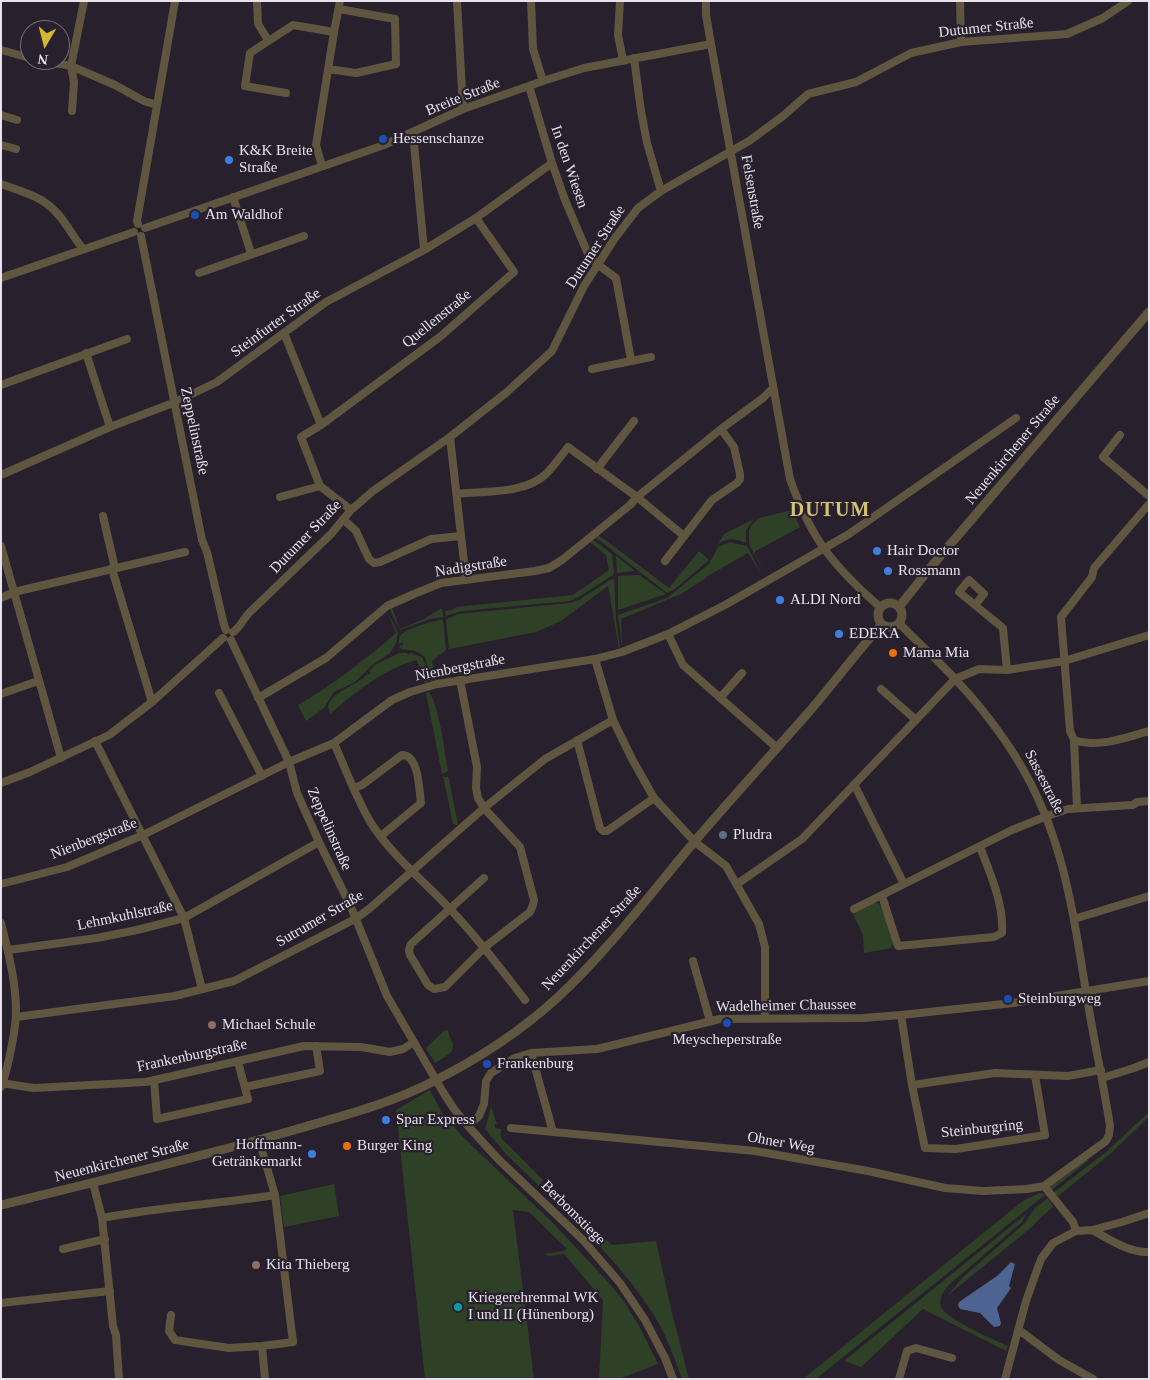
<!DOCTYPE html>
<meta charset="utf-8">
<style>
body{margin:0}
#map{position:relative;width:1150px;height:1380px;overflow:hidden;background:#28202d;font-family:Georgia,serif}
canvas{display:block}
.frame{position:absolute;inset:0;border:2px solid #e7e2eb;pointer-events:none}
.north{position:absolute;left:20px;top:20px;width:50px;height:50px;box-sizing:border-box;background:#28202d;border:1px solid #746e79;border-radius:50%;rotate:188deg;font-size:14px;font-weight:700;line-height:20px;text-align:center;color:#e7e2eb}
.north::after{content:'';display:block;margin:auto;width:18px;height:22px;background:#d4b635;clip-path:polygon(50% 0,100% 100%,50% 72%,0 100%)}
</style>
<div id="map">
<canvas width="1150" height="1380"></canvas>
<div class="frame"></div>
<div class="north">N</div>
</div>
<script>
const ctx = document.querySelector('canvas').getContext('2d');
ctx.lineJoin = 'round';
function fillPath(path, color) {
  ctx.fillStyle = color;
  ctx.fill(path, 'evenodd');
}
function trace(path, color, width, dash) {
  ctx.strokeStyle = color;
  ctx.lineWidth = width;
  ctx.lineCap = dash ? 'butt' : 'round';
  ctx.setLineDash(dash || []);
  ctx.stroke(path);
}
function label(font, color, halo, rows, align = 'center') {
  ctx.font = font + ' Georgia,serif';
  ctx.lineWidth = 4.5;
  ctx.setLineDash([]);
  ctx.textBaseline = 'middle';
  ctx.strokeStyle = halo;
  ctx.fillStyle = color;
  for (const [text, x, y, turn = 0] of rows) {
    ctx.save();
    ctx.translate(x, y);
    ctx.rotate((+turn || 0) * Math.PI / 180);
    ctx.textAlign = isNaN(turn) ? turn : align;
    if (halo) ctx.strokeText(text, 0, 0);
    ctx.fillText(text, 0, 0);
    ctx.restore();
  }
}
fillPath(new Path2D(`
 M792,510l8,17 -46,25 11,22 -16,-30v-13l2,-5 8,-8z
 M754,519l-8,11v13c-10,-4 -18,-6 -28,1l6,-10z
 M597,535l7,4 65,49 30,-37 10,9 -34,29 -8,4 -72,-56z
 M592,539l20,15 2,18 -1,3 -31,20 -12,6 -108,10 -16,5 -1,-5 7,-1 4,-3 117,-12 36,-25 -3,-15 -16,-13z
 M730,542l17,4 14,27 -13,-20 -42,24v1l-25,16 -60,25 1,27 -4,-31 49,-17 42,-34 9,-17z
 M616,556l19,15 -18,2z
 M639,575l27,19 -48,16v-34z
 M612,579l2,1 2,40 4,27 -1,1 -11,-62 -47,35 -25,11 -87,17 -3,-30 13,-5 111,-11 9,-3z
 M389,608h3l8,21 24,-10 18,-11 1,9 -13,2 -30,11z
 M387,611l11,22 -2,10 -6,10 -19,13 -16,16 -21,10 -10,16 -18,13 -8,-16c36,-21 67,-45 98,-72z
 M441,620h2l3,30 -14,11 3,19 -4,1 -6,-24 -9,-6 -15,-2 -2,-3 4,-1v-3l-4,2c0,-2 0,-5 1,-8 4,-7 33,-15 41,-16z
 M399,653h8l2,2 1,-2 12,4 3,7 3,18 -3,1 -8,-23c-34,9 -61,32 -87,54l-2,-8c7,-17 27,-19 40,-32l1,1 2,-2 -2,-2 6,-6z
 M429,692c11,16 15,58 19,79l-6,3 -16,-81z
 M443,776l1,1h4l1,2 9,46 -5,-1z
 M874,903h3l4,3 13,37 -3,5 -27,5 -1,-18 -10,-21z
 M448,1030c1,5 2,8 4,12 5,11 -10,16 -17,21l-9,-15 18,-17z
 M430,1090l12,23 21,24 91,87 55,59 16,20 13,21 20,40 -39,15h-20l4,-79 -39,-46 -14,2 -6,-2 19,-3 4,-2 -38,-37 -16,-2 21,169h-109l-29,-269z
 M491,1107l6,17h-2v4l6,1v9l42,42 -4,6 -33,-32 -21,-25z
 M1149,1112v5l-39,37 -52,42 -5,-3 53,-41z
 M1087,1159l1,2 -38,30 1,-6z
 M334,1184l5,32 -55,11 -4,-31z
 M1040,1193l6,1 -230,185h-13l221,-179z
 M556,1196l56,49 44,-4 16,72 17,66h-7c-7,-19 -14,-39 -24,-57 -28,-48 -68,-86 -107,-125z
 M1048,1198l5,9 -15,13 -5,6 -86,70 16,-19 61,-53 11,-16z
 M1026,1214l-4,8 -71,61c-6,6 -13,14 -10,24 5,12 53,33 67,39l-2,5 -83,-42 -62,58 -17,-6z`), '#2e4126');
fillPath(new Path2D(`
 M1011,1262l4,2 -6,22 2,2 -14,20 4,15 -1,3 -6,1 -14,-14 -20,-4 -2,-4 1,-3 38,-26z`), '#4d6493');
trace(new Path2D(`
 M257,1l1,23 10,16
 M457,1l6,108
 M531,1l2,48 10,32
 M620,1l-2,34 5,25
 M706,1v14l5,29 79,435c21,60 43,87 91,129
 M960,1l1,41
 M1,50l29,8
 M634,58l7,53 6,32 14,48
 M40,60l31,6 44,19 29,16 13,4
 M328,69l28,4 40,-9 -1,-45 -56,-10
 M529,86l23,77 13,37 23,54 9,10 19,14 15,82
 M286,93l-41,-7 5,-33 43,-28 41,7
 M72,111l2,-29 -3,-16 13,-65
 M1,115l16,5
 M413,133l11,117
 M1,145l15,4
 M322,166l-6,-21 18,-113 6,-31
 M1,184c20,7 42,13 56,29 10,11 17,25 26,36
 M233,197l18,56
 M138,224l-1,-3 38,-220
 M145,228l239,-83 79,-36 80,-28 41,-13 127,-24
 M141,236l61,304 5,12 17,73 2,5
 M199,273l105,-37
 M1,278l133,-46
 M284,333l37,92
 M86,353l24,74
 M592,369l59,-12
 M1,385l126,-46
 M1120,435l-17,22 46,39
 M450,437l16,143
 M597,469l37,-48
 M1,475l109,-48 63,-24 44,-21 109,-80 98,-52 52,-32 76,-55
 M457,494c28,-3 68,0 89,-20 8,-8 15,-18 22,-27l69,50 47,39
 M280,497l40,-11
 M1149,504l-55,64 -2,9 -31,40 9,114 4,9c23,8 52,-2 75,-9
 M351,510l-31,-24 -19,-49 20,-12 120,-89 73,-64 -38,-54
 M103,516l11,48 -2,5 40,133
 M343,519l13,12 13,28 5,4 6,-1 51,-23 30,-3
 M1,546l60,212
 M665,561l47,-61 25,-17 3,-4v-5l-6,-27 -13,-18
 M1,598l13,-6 171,-40
 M975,605l9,-11 -15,-14 -10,12 44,36 4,42
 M233,632c7,-4 10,-13 16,-19l82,-79 20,-24 22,-19 77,-54 57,-45 45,-41 32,-65 31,-48 23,-30 23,-17 88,-50 34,-25 25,-22 48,-12 55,-29 50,-11 106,-8 36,-16 25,-17
 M668,634l15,31 93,82
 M231,640l58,122 8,31 22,49 32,65 36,89 56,96 11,17 14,17 30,33 85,81 37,43 25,37 20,38 8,21
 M595,659l18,61 19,39 22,39 41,44 31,24 33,58 6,23v71
 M460,680l17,87 -1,21 2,10 6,10 36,39 14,53 -1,5 -3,7 -45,35 -40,40 -11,2 -6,-4 -18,-30 -1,-5 2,-6 73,-66
 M881,689l35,31
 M219,693l43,83
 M1,694l37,-13
 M258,698l68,-40 61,-52 27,-12 27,-11 94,-12 14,-3 13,-8 68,-55 7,-8 84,-68 42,-31 10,-10
 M720,698l22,-25
 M577,740l23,88 3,3h4l47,-33
 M1074,740l3,68
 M95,741l89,177 18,71
 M334,743c12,27 22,55 37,80 21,33 53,58 79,86 28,29 51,60 75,91
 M1,783l29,-11 79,-37 43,-33 71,-64
 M854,784l50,100
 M354,788l8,-3 40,-30c17,0 17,34 19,48l-40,33
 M1,884l66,-17 76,-32 146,-73 45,-19 58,-43 18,-8 27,-8 158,-25 27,-7 46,-18 57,-29 124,-71 167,-116
 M737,884l65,-45 153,-160 24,-10 28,1 57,-9 85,-26
 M882,896l16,50 96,-9 8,-4c2,-29 -12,-60 -22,-86
 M854,909l158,-79 35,-14 21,-7 65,-4 4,-3 12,-1
 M1074,919l75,-23
 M1,923c7,28 15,59 15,88 0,18 -8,58 -15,76
 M8,950l89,-12 40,-8 47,-12 135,-76
 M693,961l17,60
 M901,1015l11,70 83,-12 73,3 33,-6
 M16,1017l159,-21 59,-15 121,-62 14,-10 115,-101 61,-49 68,-39
 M531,1053l22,79
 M1102,1078l32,-10 15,-6
 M154,1080l3,39 91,-20 -10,-37
 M1,1083l33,5 112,-6 158,-36 57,1 29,5 13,-3 11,-7
 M912,1085l13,63 31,1 89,-14 -10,-60
 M245,1087l75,-16 -4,-25
 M468,1126l11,-10 5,-12 2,-23 5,-8 24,-15 16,-5 66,-4 123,-30 143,-1 38,-3 112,-12 136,-22
 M511,1128l244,23 113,20 77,17 38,3 44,-2 17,-3 62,-45 3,-6 1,-9c-7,-45 -17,-90 -24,-134 -15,-93 -25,-170 -80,-250 -15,-22 -32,-43 -50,-62 -18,-20 -38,-37 -56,-56
 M259,1140l16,55 18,147 -31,4 3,33
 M93,1183l9,35 11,108 3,9 3,44
 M1044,1186l29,36 3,9
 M102,1218c57,-11 116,-14 173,-23
 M1092,1230c17,9 37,23 57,22
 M63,1249l42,-10
 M1,1303l109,-12
 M171,1315l-2,16 6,9 54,8 33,-2
 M1019,1330l40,30 34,19
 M899,1379l8,-28 9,-3 36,10
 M1005,1379l21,-78 15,-42 12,-16 23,-12 16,-1 30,-8 27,-9`), '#605640', 8);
trace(new Path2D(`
 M878 615a12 12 0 1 1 24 0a12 12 0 1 1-24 0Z
 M899,607l31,-39 219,-256
 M1,1205c98,-24 196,-47 293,-75 48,-14 96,-26 140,-49 44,-22 87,-50 123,-83 50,-46 94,-105 138,-157 37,-43 75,-85 113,-128 25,-29 48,-60 74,-89`), '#605640', 9);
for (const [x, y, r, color] of [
 [383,139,5,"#1a4fb4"],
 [229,160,5,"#3f7fe0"],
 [195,215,5,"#1a4fb4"],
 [877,551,5,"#3f7fe0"],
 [888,571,5,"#3f7fe0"],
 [780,600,5,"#3f7fe0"],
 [839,634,5,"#3f7fe0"],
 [893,653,5,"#e8710a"],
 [723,835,5,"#5c6f8a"],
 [1008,999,5,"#1a4fb4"],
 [727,1023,5,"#1a4fb4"],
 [212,1025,5,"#8d6e63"],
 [487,1064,5,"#1a4fb4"],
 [386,1120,5,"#3f7fe0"],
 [347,1146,5,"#e8710a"],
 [312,1154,5,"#3f7fe0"],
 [256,1265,5,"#8d6e63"],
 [458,1307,5,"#0f9aa8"]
]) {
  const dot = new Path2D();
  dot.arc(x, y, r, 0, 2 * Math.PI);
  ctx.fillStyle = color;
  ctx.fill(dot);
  trace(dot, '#28202d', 2);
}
label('15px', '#e7e2eb', '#28202d', [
 ["Dutumer Straße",986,28,-6],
 ["Breite Straße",463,97,-22],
 ["In den Wiesen",569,167,71],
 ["Felsenstraße",752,192,80],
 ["Dutumer Straße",596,247,-57],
 ["Quellenstraße",437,319,-39],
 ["Steinfurter Straße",276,323,-36],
 ["Zeppelinstraße",194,431,78],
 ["Neuenkirchener Straße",1013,450,-50],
 ["Dutumer Straße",306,537,-46],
 ["Nadigstraße",471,567,-9],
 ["Nienbergstraße",460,668,-11],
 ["Sassestraße",1044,782,63],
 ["Zeppelinstraße",329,829,66],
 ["Nienbergstraße",94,839,-21],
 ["Lehmkuhlstraße",125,916,-12],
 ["Sutrumer Straße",320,919,-30],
 ["Neuenkirchener Straße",592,938,-47],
 ["Wadelheimer Chaussee",786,1006,-1],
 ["Frankenburgstraße",192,1056,-12],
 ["Steinburgring",982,1129,-6],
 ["Ohner Weg",781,1143,10],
 ["Neuenkirchener Straße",122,1161,-14],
 ["Berbomstiege",573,1213,45]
]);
label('15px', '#e7e2eb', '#28202d', [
 ["Hessenschanze",393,139],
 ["K&K Breite",239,151],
 ["Straße",239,168],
 ["Am Waldhof",205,215],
 ["Hair Doctor",887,551],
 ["Rossmann",898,571],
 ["ALDI Nord",790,600],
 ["EDEKA",849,634],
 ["Mama Mia",903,653],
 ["Pludra",733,835],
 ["Steinburgweg",1018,999],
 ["Michael Schule",222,1025],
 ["Meyscheperstraße",727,1040,"center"],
 ["Frankenburg",497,1064],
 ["Spar Express",396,1120],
 ["Hoffmann-",302,1145,"right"],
 ["Getränkemarkt",302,1162,"right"],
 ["Burger King",357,1146],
 ["Kita Thieberg",266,1265],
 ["Kriegerehrenmal WK",468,1298],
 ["I und II (Hünenborg)",468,1315]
], 'left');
ctx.letterSpacing = '1px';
label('bold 20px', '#d5c174', '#28202d', [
 ["DUTUM",830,511]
]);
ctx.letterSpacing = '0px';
</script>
